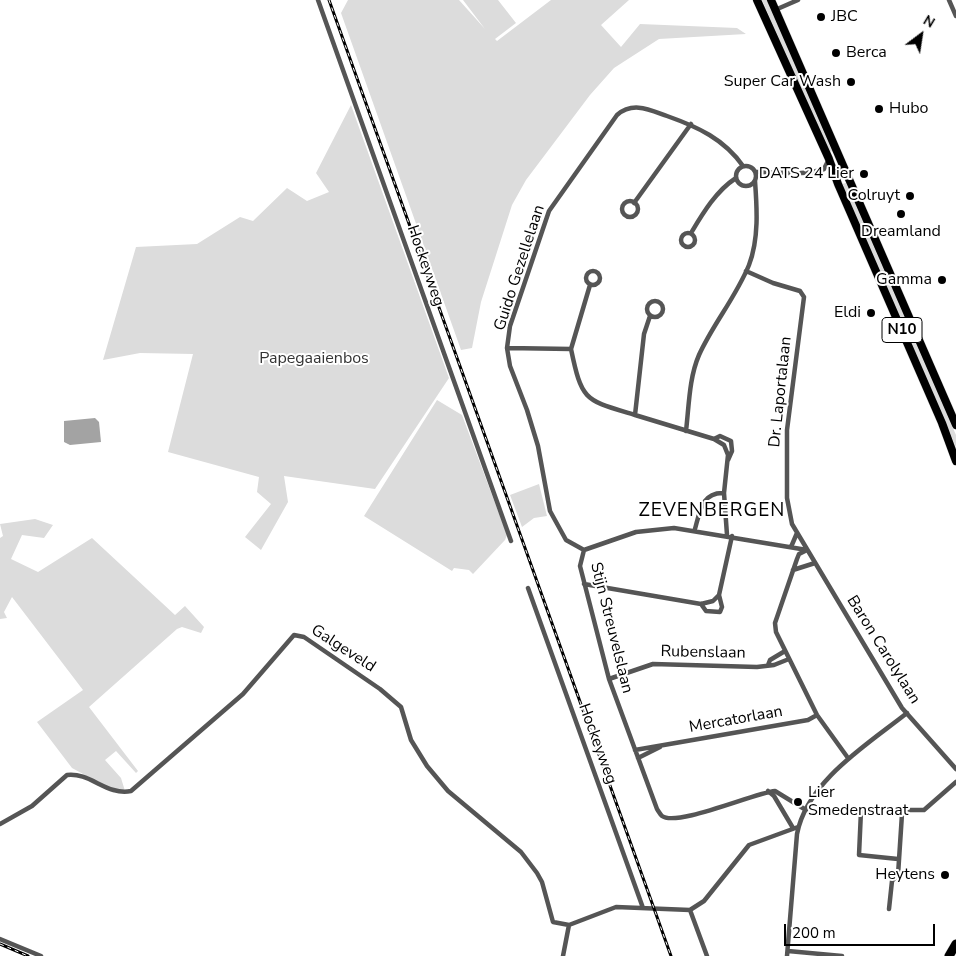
<!DOCTYPE html>
<style>
body{margin:0}
#map{position:relative;width:956px;height:956px;overflow:hidden;background:#fff;font-family:"Nunito Sans",sans-serif}
canvas{display:block}
.north{position:absolute;left:896px;top:10px;width:50px;height:50px;-webkit-text-stroke:4px #fff;paint-order:stroke;rotate:31deg;font-size:14px;font-weight:700;line-height:20px;text-align:center;color:#000}
.north::after{content:'';display:block;margin:auto;width:18px;height:22px;background:#000;clip-path:polygon(50% 0,100% 100%,50% 72%,0 100%)}
.scale{position:absolute;left:784px;top:924px;width:151px;height:22px;box-sizing:border-box;border:2px solid #000;border-top:0;padding-left:6px;font-size:15px;line-height:18px;white-space:nowrap;color:#000;-webkit-text-stroke:4px #fff;paint-order:stroke}
</style>
<div id="map">
<canvas width="956" height="956"></canvas>
<div class="north">N</div>
<div class="scale">200 m</div>
</div>
<script>
const ctx = document.querySelector('canvas').getContext('2d');
ctx.lineJoin = 'round';
function fillPath(path, color) {
  ctx.fillStyle = color;
  ctx.fill(path, 'evenodd');
}
function trace(path, color, width, dash) {
  ctx.strokeStyle = color;
  ctx.lineWidth = width;
  ctx.lineCap = dash ? 'butt' : 'round';
  ctx.setLineDash(dash || []);
  ctx.stroke(path);
}
function label(font, color, halo, rows, align = 'center') {
  ctx.font = font + ' "Nunito Sans",sans-serif';
  ctx.lineWidth = 4;
  ctx.setLineDash([]);
  ctx.textBaseline = 'middle';
  ctx.strokeStyle = halo;
  ctx.fillStyle = color;
  for (const [text, x, y, turn = 0] of rows) {
    ctx.save();
    ctx.translate(x, y);
    ctx.rotate((+turn || 0) * Math.PI / 180);
    ctx.textAlign = isNaN(turn) ? turn : align;
    if (halo) ctx.strokeText(text, 0, 0);
    ctx.fillText(text, 0, 0);
    ctx.restore();
  }
}
fillPath(new Path2D(`
 M348,0h111l26,29 -22,-29h35l18,23 -21,16 2,2 54,-41h78l-28,25 20,22 19,-23 97,4 9,6 -87,5 -45,29 -24,27 -64,85 -14,25 -31,97 -9,46 -11,2 -120,-337z
 M762,0h5l65,151 -3,2z
 M351,105l98,273 -74,111 -91,-13 4,26 -27,48 -16,-13 26,-33 -14,-12 2,-15 -91,-25 25,-98 -53,-1 -37,7 33,-113 61,-3 43,-27 13,4 34,-33 20,13 22,-9 -13,-19z
 M846,183l110,252v12l-114,-263z
 M437,400l25,15 45,120 -2,5 -32,34 -4,-4 -15,-2 -2,3 -88,-55z
 M539,484l8,32 -13,2 -12,9 -12,-32z
 M35,519l18,6 -9,13 -22,-3 -11,24 27,13 54,-34 83,77 10,-9 19,21 -3,6 -19,-6 -5,2 -88,78 49,64 -2,2 -20,-22 -11,9 16,18 4,13 -16,-3 -37,-20 -35,-46 46,-32 -71,-93 -8,15 3,6 -7,1v-81l3,-2 -3,-12z`), '#dcdcdc');
fillPath(new Path2D(`
 M95,418l4,4 2,20 -31,3 -6,-3v-21z`), '#a3a3a3');
const primary = new Path2D(`
 M757,0l72,159 9,25 104,239 14,38
 M771,0l185,425`);
const highway = new Path2D(`
 M949,956l7,-12`);
trace(primary, '#dbdbdb', 9);
trace(highway, '#dbdbdb', 10);
trace(new Path2D(`
 M318,0l193,541
 M949,0l7,16
 M775,10l23,-10
 M736 176a10 10 0 1 1 20 0a10 10 0 1 1-20 0Z
 M755,172c23,-1 46,5 69,-3l4,-8
 M622 209a8 8 0 1 1 16 0a8 8 0 1 1-16 0Z
 M634,203l57,-79
 M681 240a7 7 0 1 1 14 0a7 7 0 1 1-14 0Z
 M691,233c12,-20 25,-42 45,-55
 M586 278a7 7 0 1 1 14 0a7 7 0 1 1-14 0Z
 M746,271l27,12 27,8 4,6 -17,133v68l5,26 110,184 54,61
 M647 309a8 8 0 1 1 16 0a8 8 0 1 1-16 0Z
 M507,348l64,1 19,-64
 M571,349c11,53 14,51 64,66l9,-81 6,-18
 M635,415l79,24 10,6 4,10 -4,38 3,42
 M686,431c3,-25 3,-53 13,-76 14,-31 37,-58 50,-90 10,-26 8,-57 6,-84
 M714,439l6,-3 11,5 1,10 -4,9
 M695,529c5,-18 7,-37 29,-36
 M791,547l6,-14
 M584,550l-18,-10 -16,-29 -12,-65 -11,-36 -17,-44 -3,-18 3,-22 39,-115 68,-96c16,-14 33,-5 50,1 31,11 57,23 76,50
 M584,550l-4,16 29,113 48,130c2,3 3,5 5,7 15,11 92,-23 113,-25l31,19
 M584,550l52,-18 38,-4 133,22
 M807,550l-8,4 -2,5 -22,64 1,9 41,83 31,43
 M793,570l22,-7
 M584,584l117,20 12,-3 6,-6 13,-59
 M528,588l115,320
 M701,604l5,7 14,1 2,-5 -3,-12
 M768,665l2,-5 15,-9
 M609,679l44,-15 104,3 17,-2 15,-6
 M635,750l173,-30 9,-5
 M638,758l22,-11
 M768,791l6,5 19,32
 M861,811l-2,44 39,4
 M0,824l32,-18 35,-31c23,-3 40,21 64,16l112,-97 51,-59 10,2 76,52 21,18 10,33 16,26 21,25 73,61 16,21 5,9 11,40 16,3 47,-18 74,3 14,-9 45,-56 49,-18
 M889,909l3,-28 6,-6 4,-61 5,-4h17l32,-28
 M690,910l17,46
 M0,939l41,17
 M788,951l54,5
 M563,956l6,-31
 M787,956l10,-122c10,-53 71,-90 110,-121`), '#555', 4.5);
trace(primary, '#000', 8);
trace(highway, '#000', 9);
const rail = new Path2D(`
 M329,0l342,956
 M0,944l28,12`);
trace(rail, '#000', 3);
trace(rail, '#fff', 1, [4]);
for (const [x, y, r, color] of [
 [821,17,5,"#000"],
 [836,53,5,"#000"],
 [851,82,5,"#000"],
 [879,109,5,"#000"],
 [864,174,5,"#000"],
 [910,196,5,"#000"],
 [901,214,5,"#000"],
 [942,280,5,"#000"],
 [871,313,5,"#000"],
 [798,802,5,"#000"],
 [945,875,5,"#000"]
]) {
  const dot = new Path2D();
  dot.arc(x, y, r, 0, 2 * Math.PI);
  ctx.fillStyle = color;
  ctx.fill(dot);
  trace(dot, '#fff', 2);
}
for (const [x, y, w] of [
 [902,330,40]
]) {
  const box = new Path2D();
  box.roundRect(x - w / 2, y - 12.5, w, 25, 4);
  ctx.fillStyle = '#fff';
  ctx.fill(box);
  trace(box, '#000', 1);
}
label('bold 15px', '#000', null, [
 ["N10",902,330]
]);
label('16px', '#000', '#fff', [
 ["JBC",831,17,"left"],
 ["Berca",846,53,"left"],
 ["Super Car Wash",841,82],
 ["Hubo",889,109,"left"],
 ["DATS 24 Lier",854,174],
 ["Colruyt",900,196],
 ["Dreamland",901,232,"center"],
 ["Gamma",932,280],
 ["Eldi",861,313],
 ["Lier",808,793,"left"],
 ["Smedenstraat",808,811,"left"],
 ["Heytens",935,875]
], 'right');
label('16px', '#000', '#fff', [
 ["Hockeyweg",425,266,71],
 ["Guido Gezellelaan",520,268,-72],
 ["Dr. Laportalaan",781,392,-84],
 ["Stijn Streuvelslaan",611,628,76],
 ["Galgeveld",343,649,33],
 ["Baron Carolylaan",883,650,58],
 ["Rubenslaan",703,653,1],
 ["Mercatorlaan",736,720,-10],
 ["Hockeyweg",597,744,70]
]);
label('16px', '#333', '#fff', [
 ["Papegaaienbos",314,359]
]);
ctx.letterSpacing = '1px';
label('19px', '#000', '#fff', [
 ["ZEVENBERGEN",712,511]
]);
ctx.letterSpacing = '0px';
</script>
